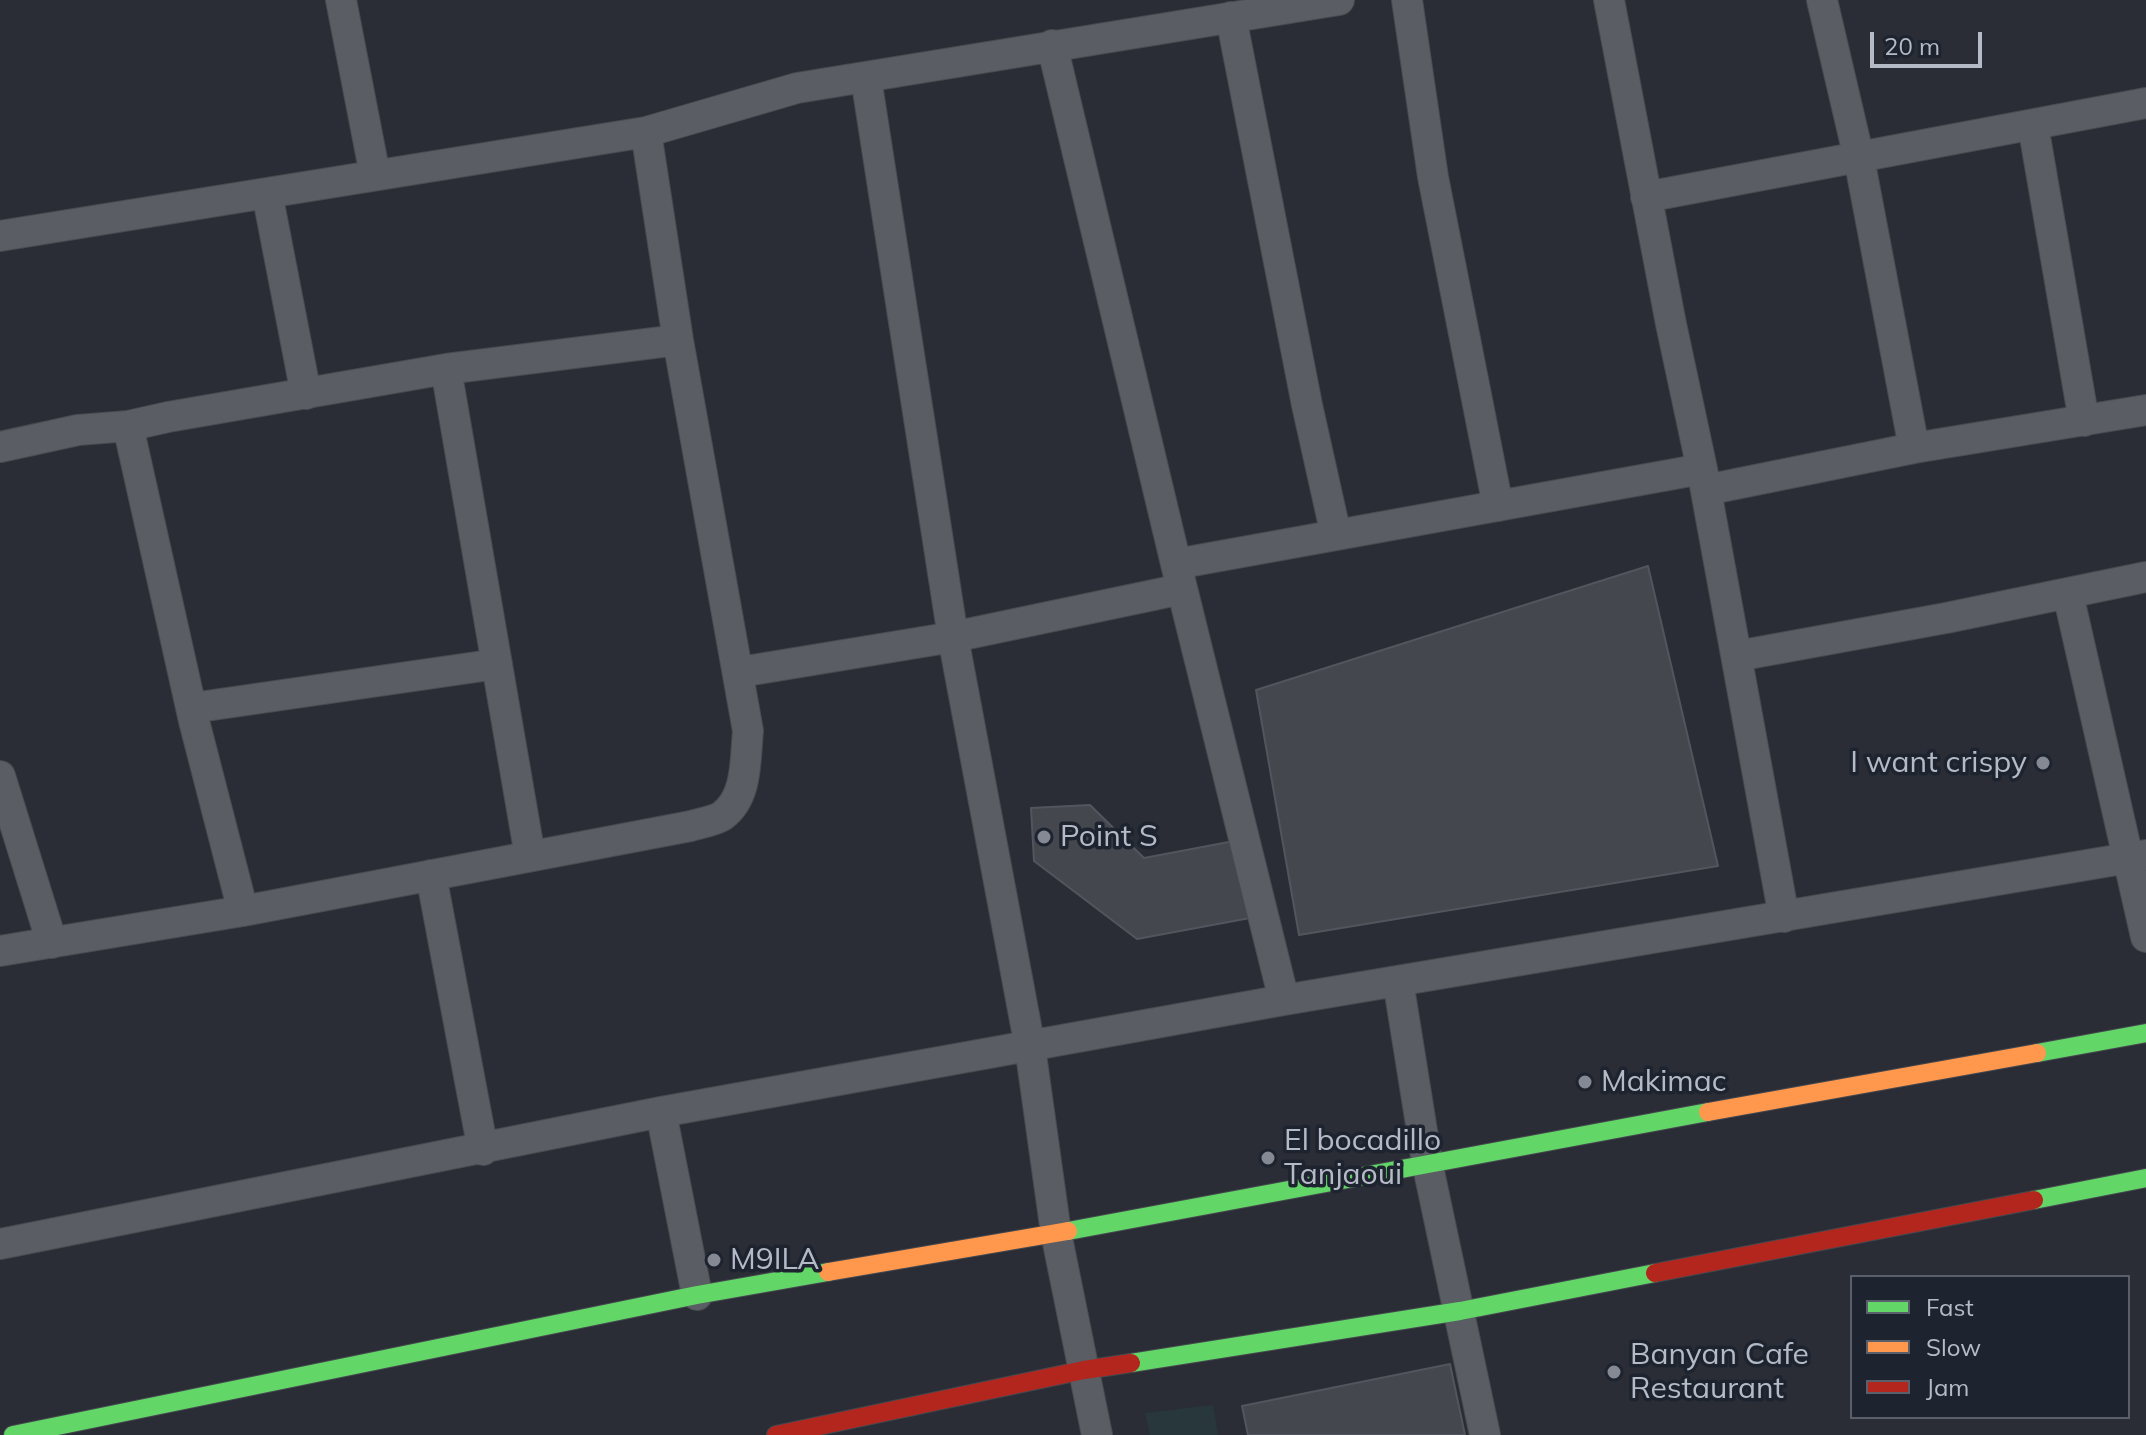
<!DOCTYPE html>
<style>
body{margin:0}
#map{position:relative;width:2146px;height:1435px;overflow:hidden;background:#2a2d35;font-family:Mulish,sans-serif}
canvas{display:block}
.legend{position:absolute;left:1850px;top:1275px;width:280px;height:144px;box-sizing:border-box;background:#1e242f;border:2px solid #5a606b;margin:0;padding:10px 14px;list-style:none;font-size:24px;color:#b4bac6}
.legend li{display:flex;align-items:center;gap:16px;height:40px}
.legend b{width:40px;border:2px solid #5a606b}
.scale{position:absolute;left:1870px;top:32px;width:112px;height:36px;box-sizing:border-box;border:4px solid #b4bac6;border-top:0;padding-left:10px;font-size:24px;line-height:28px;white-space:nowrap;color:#b4bac6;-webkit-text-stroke:6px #1e242f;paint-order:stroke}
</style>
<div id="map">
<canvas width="2146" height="1435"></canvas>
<ul class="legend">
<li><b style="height:10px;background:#63d668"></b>Fast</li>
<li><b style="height:10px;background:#ff974d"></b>Slow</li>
<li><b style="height:10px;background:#b3261e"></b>Jam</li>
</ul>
<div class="scale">20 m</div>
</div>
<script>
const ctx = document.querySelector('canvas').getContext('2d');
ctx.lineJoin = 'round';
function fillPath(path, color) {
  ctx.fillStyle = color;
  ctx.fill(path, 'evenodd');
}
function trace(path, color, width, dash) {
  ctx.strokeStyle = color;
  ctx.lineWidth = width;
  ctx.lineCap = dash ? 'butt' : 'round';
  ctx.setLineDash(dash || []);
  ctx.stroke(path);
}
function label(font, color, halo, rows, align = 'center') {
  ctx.font = font + ' Mulish,sans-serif';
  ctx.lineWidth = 7;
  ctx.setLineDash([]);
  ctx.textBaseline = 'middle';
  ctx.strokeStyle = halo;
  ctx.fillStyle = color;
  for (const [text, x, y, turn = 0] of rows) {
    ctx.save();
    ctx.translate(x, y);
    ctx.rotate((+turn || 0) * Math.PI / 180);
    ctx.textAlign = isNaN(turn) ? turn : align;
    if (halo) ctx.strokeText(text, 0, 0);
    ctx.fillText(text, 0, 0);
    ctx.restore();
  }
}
fillPath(new Path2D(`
 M1213,1405l5,30h-68l-5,-22z`), '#28373b');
const building = new Path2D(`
 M1648,566l70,300 -419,69 -43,-245z
 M1090,805l54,53 90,-17 16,77 -113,21 -103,-78 -3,-53z
 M1450,1364l15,71h-217l-6,-29z`);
fillPath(building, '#44474e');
trace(building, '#52555d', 2);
const street = new Path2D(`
 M341,0l34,175
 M1407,0l26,177 65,329
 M1609,0l62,324 31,145 82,448
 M1822,0l37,158 55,290
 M1231,17l76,388 29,130
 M1052,45l124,519 108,436
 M866,78l87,559 77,410 26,186 41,202
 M2033,125l51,296
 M267,193l39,201
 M1646,197l500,-94
 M0,236l646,-104 151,-44 542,-88
 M446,369l84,487
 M128,426l66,295 49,190
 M0,447l78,-17 50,-4 40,-9 278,-48 232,-29
 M1706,490l208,-42 232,-38
 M1176,564l526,-95
 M2068,594l78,343
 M1737,656l209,-38 200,-41
 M740,672l213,-35 229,-48
 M192,708l305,-44
 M0,776l52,167
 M431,875l52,275
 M0,951l243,-40 448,-85c10,-3 23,-5 31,-10 26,-19 23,-56 26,-85l-70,-391 -32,-208
 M1398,981l29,181 58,273
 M661,1112l36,183
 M0,1244l661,-132 623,-112 862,-145`);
const fast = new Path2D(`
 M2037,1053l109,-20
 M2034,1200l112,-22
 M1068,1231l640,-119
 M1131,1363l329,-52 195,-38
 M13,1435l684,-140 131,-23`);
const slow = new Path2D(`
 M1708,1112l329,-59
 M828,1272l240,-41`);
const jam = new Path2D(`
 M1655,1273l379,-73
 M776,1435l308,-65 47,-7`);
trace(street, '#484a4f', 32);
trace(fast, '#45484f', 20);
trace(slow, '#45484f', 20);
trace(jam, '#45484f', 20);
trace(street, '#5a5d63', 30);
trace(fast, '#63d668', 18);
trace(slow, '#ff974d', 18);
trace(jam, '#b3261e', 18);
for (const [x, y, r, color] of [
 [2043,763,8,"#848993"],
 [1044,837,8,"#848993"],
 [1585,1082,8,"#848993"],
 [1268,1158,8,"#848993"],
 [714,1260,8,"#848993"],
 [1614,1372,8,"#848993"]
]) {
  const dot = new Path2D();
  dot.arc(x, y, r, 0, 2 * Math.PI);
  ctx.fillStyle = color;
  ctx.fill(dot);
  trace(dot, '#1e242f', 3);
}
label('30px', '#b4bac6', '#1e242f', [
 ["I want crispy",2027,763,"right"],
 ["Point S",1060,837],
 ["Makimac",1601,1082],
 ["El bocadillo",1284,1141],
 ["Tanjaoui",1284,1175],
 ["M9ILA",730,1260],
 ["Banyan Cafe",1630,1355],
 ["Restaurant",1630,1389]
], 'left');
</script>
